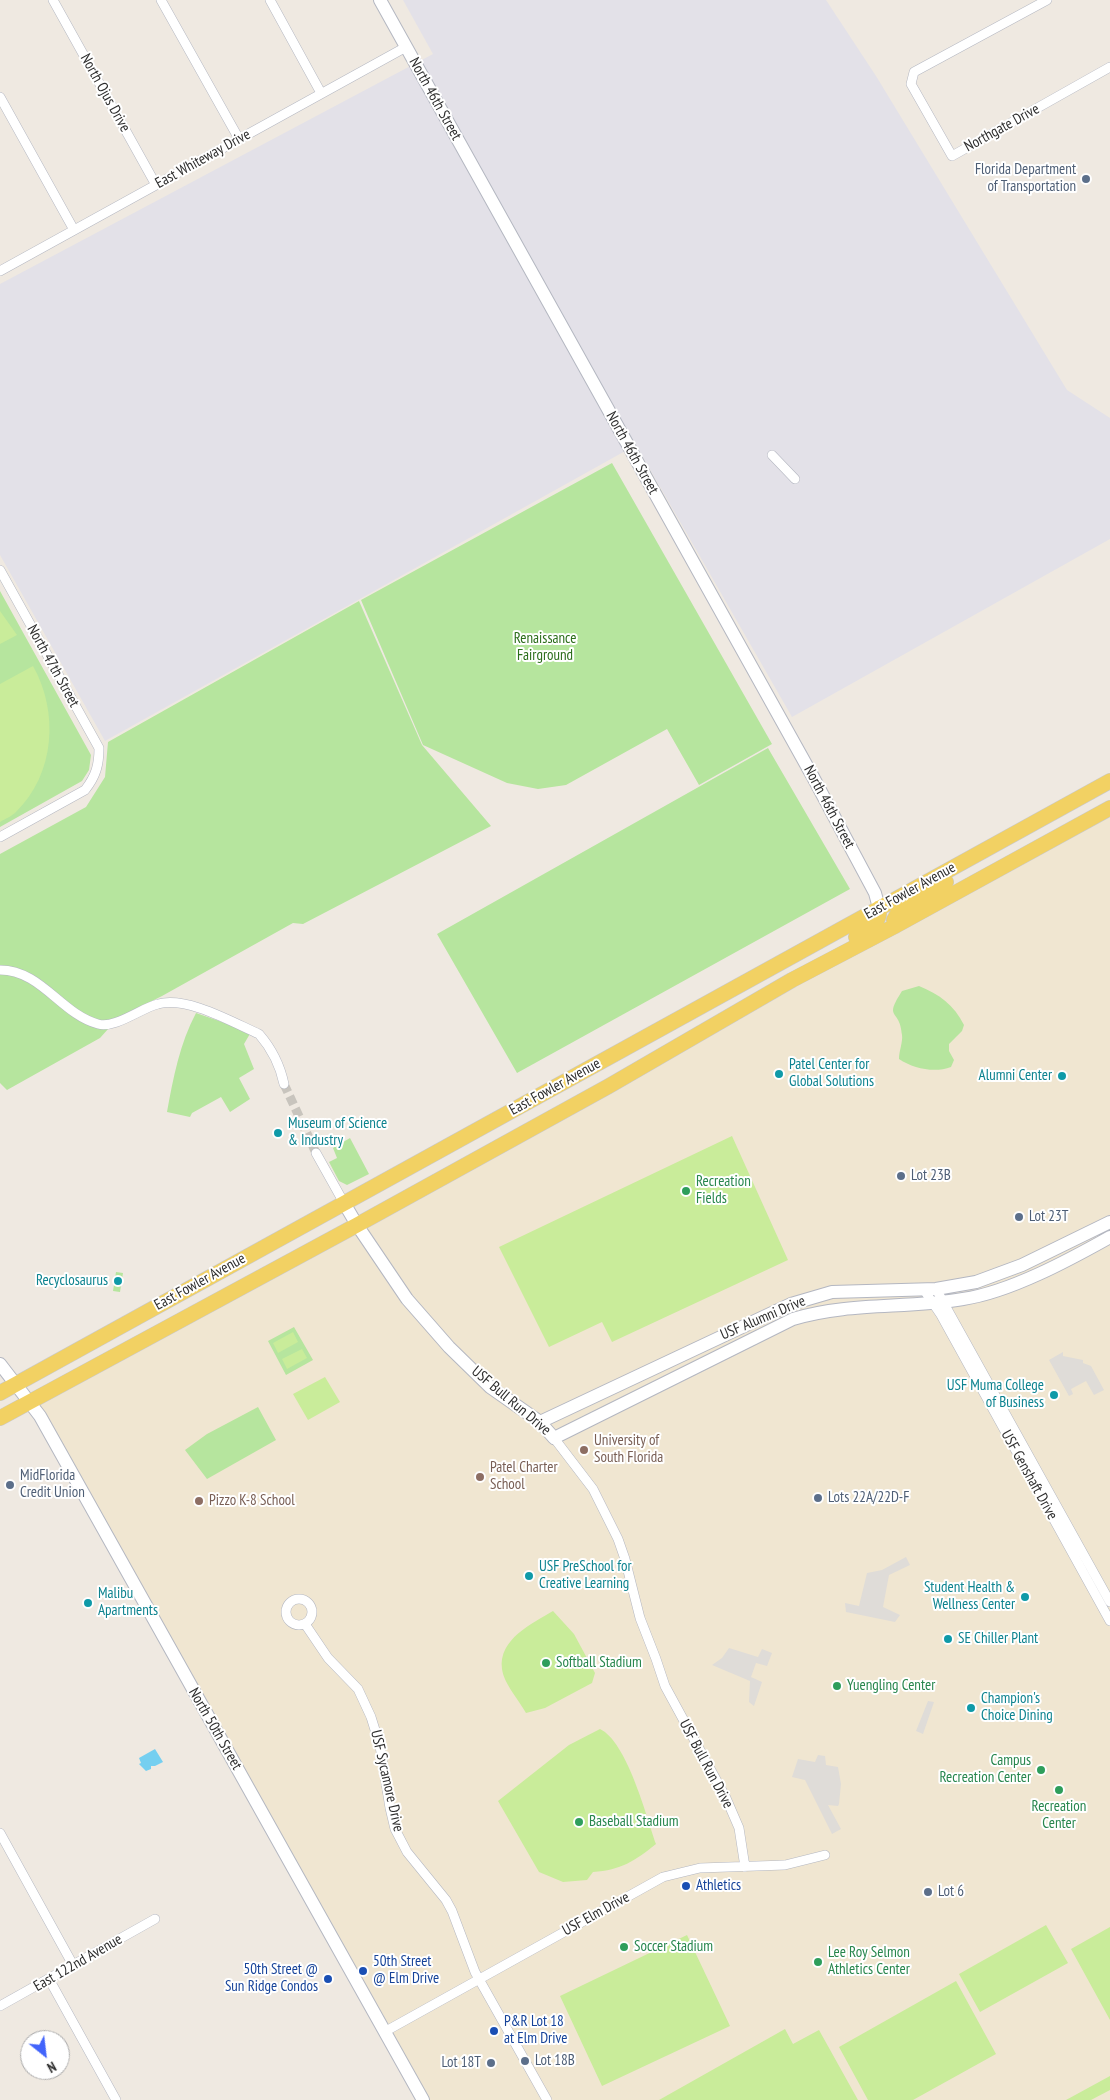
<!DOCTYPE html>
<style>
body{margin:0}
#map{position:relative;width:1110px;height:2100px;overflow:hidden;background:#efe9e1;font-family:"PT Sans Narrow",sans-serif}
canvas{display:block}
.north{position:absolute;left:20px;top:2030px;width:50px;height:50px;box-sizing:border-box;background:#fff;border:1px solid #ababab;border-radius:50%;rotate:151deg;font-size:14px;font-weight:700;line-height:20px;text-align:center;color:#2e2e2e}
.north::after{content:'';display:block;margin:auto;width:18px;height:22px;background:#4264fb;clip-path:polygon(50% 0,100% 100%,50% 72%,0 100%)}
</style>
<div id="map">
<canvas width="1110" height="2100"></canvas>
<div class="north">N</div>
</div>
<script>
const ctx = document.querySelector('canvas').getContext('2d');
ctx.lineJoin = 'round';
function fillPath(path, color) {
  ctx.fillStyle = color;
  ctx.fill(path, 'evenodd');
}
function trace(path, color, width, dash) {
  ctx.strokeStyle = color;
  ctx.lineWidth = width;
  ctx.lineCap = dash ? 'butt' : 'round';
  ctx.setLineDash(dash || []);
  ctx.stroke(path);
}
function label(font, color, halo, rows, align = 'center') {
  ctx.font = font + ' "PT Sans Narrow",sans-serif';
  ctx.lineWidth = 4;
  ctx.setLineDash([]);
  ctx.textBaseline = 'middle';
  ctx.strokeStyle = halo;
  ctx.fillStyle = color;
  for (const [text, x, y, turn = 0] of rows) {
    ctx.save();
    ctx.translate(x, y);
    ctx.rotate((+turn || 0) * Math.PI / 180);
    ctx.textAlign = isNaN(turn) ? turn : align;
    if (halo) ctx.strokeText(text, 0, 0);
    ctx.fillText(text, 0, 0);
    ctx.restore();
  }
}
fillPath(new Path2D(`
 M403,0h423l50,76 191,314 43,28v121l-318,178 -156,-272 -531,296 -105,-186v-271l433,-230z`), '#e3e1e8');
fillPath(new Path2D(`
 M1110,807v1293h-692l-388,-699z`), '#f0e6d1');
fillPath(new Path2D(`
 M612,463l160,281 -73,41 -32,-56 -101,56 -28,4 -31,-6 -84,-38 -62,-145z
 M0,591l91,164 -2,15 -7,11 -82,46z
 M359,601l63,144 69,81 -188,98 -10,-1 -131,73 -44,22 -18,20 -93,52 -7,-7v-229l86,-47 19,-30 3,-35z
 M768,748l82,141 -333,184 -80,-139z
 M919,986c20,8 35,19 45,39l-2,6 -13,13v7l5,9 -3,7c-16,6 -37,2 -52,-8 0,-8 4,-17 3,-24 -2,-28 -19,-14 0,-44z
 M196,1013l55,19 -7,12 10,25 -15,9 11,21 -20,13 -9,-15 -29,16 -2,4 -23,-5c6,-34 13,-69 29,-99z
 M350,1138l19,36 -22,11 -8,-4 -10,-19 8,-4 -4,-10z
 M116,1272l7,1 -3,19 -7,-1z
 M294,1327l19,33 -27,15 -18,-34z
 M258,1407l18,33 -69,39 -22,-29 22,-16z`), '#b6e59e');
fillPath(new Path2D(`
 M0,611l17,24 -17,9z
 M33,666c26,46 22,108 -17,146 -4,4 -11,7 -16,10v-138z
 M732,1136l56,124 -176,82 -10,-20 -53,25 -50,-100z
 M293,1332l5,10 -20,11 -5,-10z
 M302,1349l5,9 -20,11 -5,-10z
 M325,1377l15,25 -32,18 -15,-26z
 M553,1611l21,23 21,39 -3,10 -47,25 -19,5c-7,-13 -22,-29 -24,-44 -4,-30 31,-46 51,-58z
 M600,1729c27,13 46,86 56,115 -21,17 -35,26 -63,28l-6,8 -24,2 -24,-10 -41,-71 71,-56z
 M1046,1925l22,38 -88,49 -21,-38z
 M1110,1927v93l-39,-71z
 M687,1935l43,91 -128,60 -42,-90z
 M956,1981l40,73 -83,46h-45l-29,-53z
 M785,2029l8,15 26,-14 39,70h-199z
 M1110,2076v14l-19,10h-25z`), '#c9ec9a');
fillPath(new Path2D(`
 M1063,1352v4l20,4v3l8,3 13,24 -10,5 -8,-14 -15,8 2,5 -4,2 -20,-36z
 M906,1557l4,8 -21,10 -6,32 17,8 -5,7 -49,-10 -1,-9 14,3 8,-33 15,-3z
 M729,1648l29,9 4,-8 10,4 -5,13 -11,-3 -5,14 11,5 -8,24 -5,-4 1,-21 -38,-16 10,-7z
 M928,1701l6,1 -11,32 -7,-3z
 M818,1755l7,1 1,9 12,2 3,17 -2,20 -1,2 -10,-1 13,24 -9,5 -27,-54 -13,-3 6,-18 17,3z`), '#dfdcd8');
fillPath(new Path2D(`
 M155,1749l8,13 -8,4h-4v3l-5,2 -7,-7 2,-1 -2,-5z`), '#75cff0');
trace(new Path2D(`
 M284,1084l32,69`), '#c8c4bd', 9, [9, 4.5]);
const street = new Path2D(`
 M53,0l103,185
 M161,0l78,139
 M270,0l51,93
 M1047,0l-133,72 -3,12 41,72 158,-89
 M0,97l74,133
 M0,271l406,-224
 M772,455l23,24
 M0,570l99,178c0,17 -3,28 -14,42l-85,47
 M0,970c41,0 61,44 98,54 17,5 43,-16 60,-20 29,-8 74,18 101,30 13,15 21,31 25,50
 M316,1153l28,50
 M936,1289l174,313
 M924,1290l17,25 169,306
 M554,1438l39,51 25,50 7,20 15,59 16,41 9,27 61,112 13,30 6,39
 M286 1612a13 13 0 1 1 26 0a13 13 0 1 1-26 0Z
 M305,1624l23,34 30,31 13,28 9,29 10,62 5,21 12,23 39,48 6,11 23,61 72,128
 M0,1833l73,132
 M49,1979l67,121
 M0,2006l155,-87
 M386,2031l277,-154 37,-9 85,-3 40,-10`);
const secondary = new Path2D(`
 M380,0l433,777 62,116 4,15
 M344,1203l13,22 50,74 42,48 41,40 50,35 14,16 239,-119c56,-17 113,-10 170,-20 47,-7 106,-39 147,-62
 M0,1364l40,52 383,684
 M540,1422l251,-118 41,-12 104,-3 40,-7 46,-17 88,-43`);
const primary = new Path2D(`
 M895,926l-1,-6 4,-7 48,-31
 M856,937c12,-8 25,-13 23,-29
 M0,1393l1110,-612
 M0,1418l357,-193 252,-139 183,-106 103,-54 215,-118`);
trace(street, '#b4b7c1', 10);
trace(secondary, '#b4b7c1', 14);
trace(primary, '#c9c9c9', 16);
trace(street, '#fff', 9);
trace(secondary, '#fff', 12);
trace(primary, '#f2d163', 15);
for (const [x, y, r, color] of [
 [1086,179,5,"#5c6f8a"],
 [779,1074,5,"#0f9aa8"],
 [1062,1076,5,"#0f9aa8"],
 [278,1133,5,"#0f9aa8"],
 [901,1176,5,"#5c6f8a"],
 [686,1191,5,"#2e9e5b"],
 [1019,1217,5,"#5c6f8a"],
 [118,1281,5,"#0f9aa8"],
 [1054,1395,5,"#0f9aa8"],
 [584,1450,5,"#8d6e63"],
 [480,1477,5,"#8d6e63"],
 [10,1485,5,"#5c6f8a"],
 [818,1498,5,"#5c6f8a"],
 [199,1501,5,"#8d6e63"],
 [529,1576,5,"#0f9aa8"],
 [1025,1597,5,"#0f9aa8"],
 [88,1603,5,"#0f9aa8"],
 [948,1639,5,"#0f9aa8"],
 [546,1663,5,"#2e9e5b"],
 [837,1686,5,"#2e9e5b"],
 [971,1708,5,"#0f9aa8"],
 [1041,1770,5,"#2e9e5b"],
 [1059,1790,5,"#2e9e5b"],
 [579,1822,5,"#2e9e5b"],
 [686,1886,5,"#1a4fb4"],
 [928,1892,5,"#5c6f8a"],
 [624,1947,5,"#2e9e5b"],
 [818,1962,5,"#2e9e5b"],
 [363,1971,5,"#1a4fb4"],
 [328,1979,5,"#1a4fb4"],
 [494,2031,5,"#1a4fb4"],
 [525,2061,5,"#5c6f8a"],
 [491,2063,5,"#5c6f8a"]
]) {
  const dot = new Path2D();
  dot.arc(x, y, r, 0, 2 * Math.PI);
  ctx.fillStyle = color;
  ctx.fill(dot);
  trace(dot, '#fff', 2);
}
label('15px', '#2e2e2e', '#fff', [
 ["North Ojus Drive",105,93,61],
 ["North 46th Street",435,99,61],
 ["Northgate Drive",1002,128,-29],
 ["East Whiteway Drive",203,159,-29],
 ["North 46th Street",632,453,61],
 ["North 47th Street",53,666,61],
 ["North 46th Street",829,807,62],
 ["East Fowler Avenue",910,891,-29],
 ["East Fowler Avenue",555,1087,-29],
 ["East Fowler Avenue",200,1282,-29],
 ["USF Alumni Drive",763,1318,-23],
 ["USF Bull Run Drive",511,1401,40],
 ["USF Genshaft Drive",1029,1475,61],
 ["North 50th Street",215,1729,60],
 ["USF Bull Run Drive",706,1764,62],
 ["USF Sycamore Drive",387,1781,77],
 ["USF Elm Drive",596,1914,-29],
 ["East 122nd Avenue",78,1963,-30]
]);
label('15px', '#4e5e75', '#fff', [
 ["Florida Department",1076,170,"right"],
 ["of Transportation",1076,187,"right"],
 ["Lot 23B",911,1176],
 ["Lot 23T",1029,1217],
 ["MidFlorida",20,1476],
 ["Credit Union",20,1493],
 ["Lots 22A/22D-F",828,1498],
 ["Lot 6",938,1892],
 ["Lot 18B",535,2061],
 ["Lot 18T",481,2063,"right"]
], 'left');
label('15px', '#2c6e1b', '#fff', [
 ["Renaissance",545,639],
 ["Fairground",545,656]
]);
label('15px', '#0d838f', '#fff', [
 ["Patel Center for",789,1065],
 ["Global Solutions",789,1082],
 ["Alumni Center",1052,1076,"right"],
 ["Museum of Science",288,1124],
 ["& Industry",288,1141],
 ["Recyclosaurus",108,1281,"right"],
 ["USF Muma College",1044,1386,"right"],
 ["of Business",1044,1403,"right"],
 ["USF PreSchool for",539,1567],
 ["Creative Learning",539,1584],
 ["Student Health &",1015,1588,"right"],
 ["Wellness Center",1015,1605,"right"],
 ["Malibu",98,1594],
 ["Apartments",98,1611],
 ["SE Chiller Plant",958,1639],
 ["Champion's",981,1699],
 ["Choice Dining",981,1716]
], 'left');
label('15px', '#27864d', '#fff', [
 ["Recreation",696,1182],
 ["Fields",696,1199],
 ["Softball Stadium",556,1663],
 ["Yuengling Center",847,1686],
 ["Campus",1031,1761,"right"],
 ["Recreation Center",1031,1778,"right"],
 ["Recreation",1059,1807,"center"],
 ["Center",1059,1824,"center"],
 ["Baseball Stadium",589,1822],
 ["Soccer Stadium",634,1947],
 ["Lee Roy Selmon",828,1953],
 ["Athletics Center",828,1970]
], 'left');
label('15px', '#785e54', '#fff', [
 ["University of",594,1441],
 ["South Florida",594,1458],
 ["Patel Charter",490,1468],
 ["School",490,1485],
 ["Pizzo K-8 School",209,1501]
], 'left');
label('15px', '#164399', '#fff', [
 ["Athletics",696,1886],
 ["50th Street",373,1962],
 ["@ Elm Drive",373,1979],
 ["50th Street @",318,1970,"right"],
 ["Sun Ridge Condos",318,1987,"right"],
 ["P&R Lot 18",504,2022],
 ["at Elm Drive",504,2039]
], 'left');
</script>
